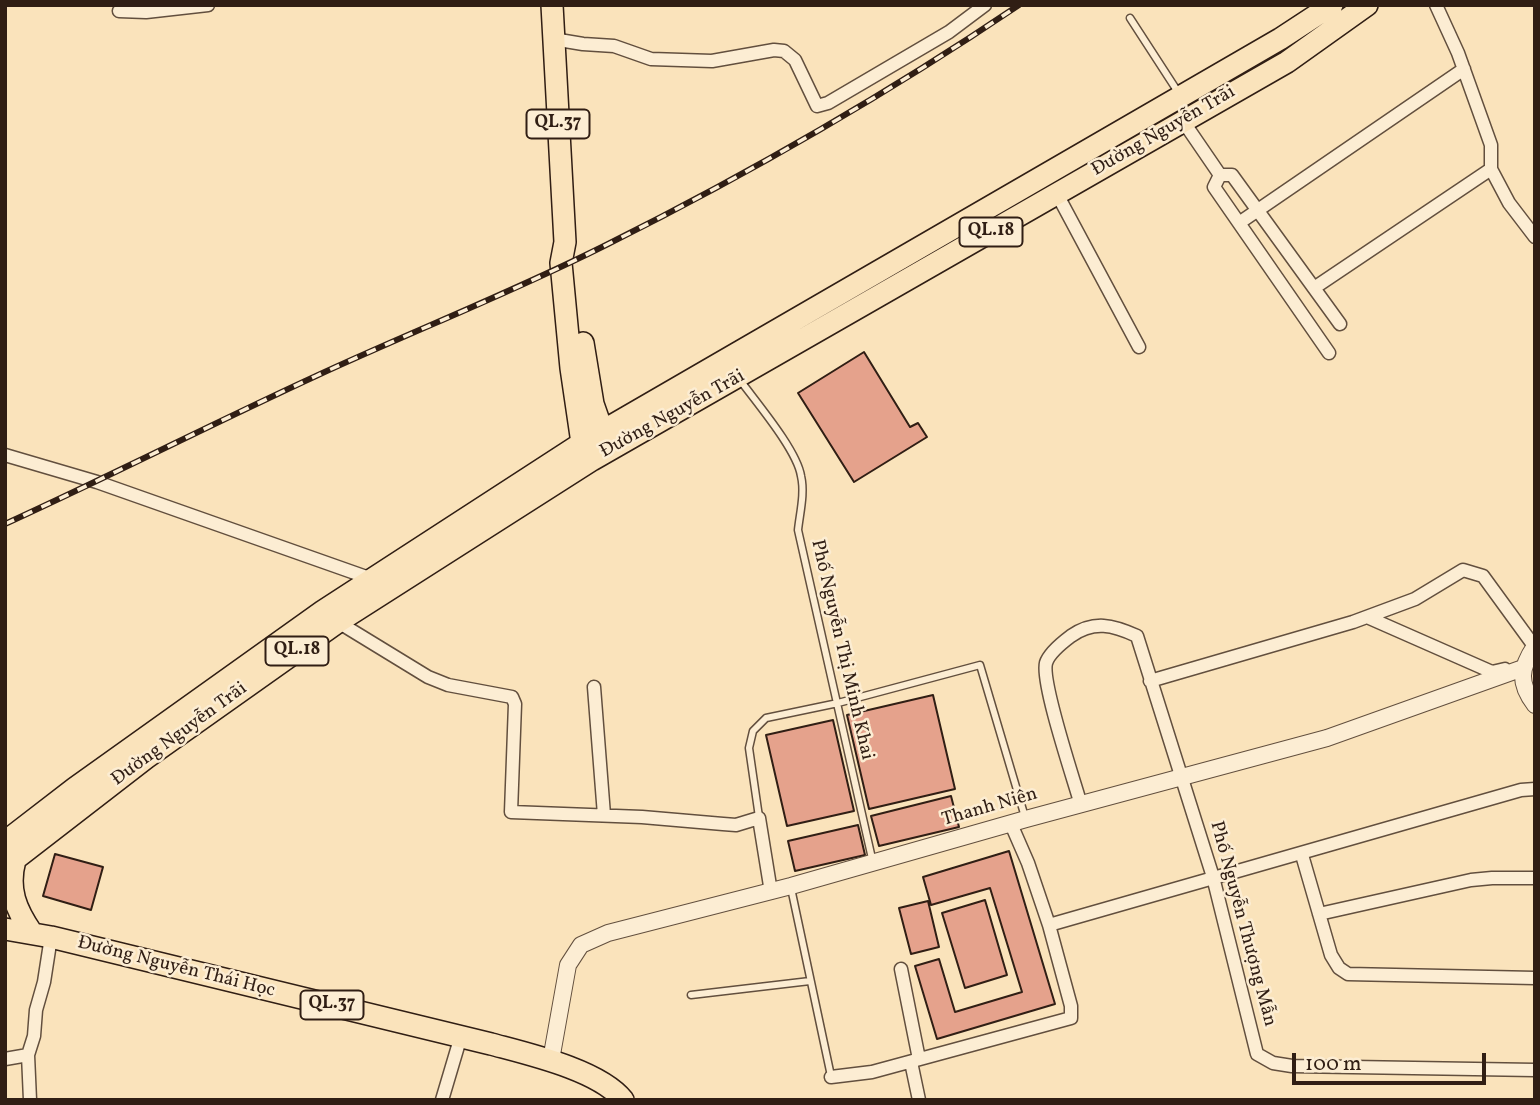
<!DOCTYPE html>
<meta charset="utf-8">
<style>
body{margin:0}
#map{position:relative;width:1540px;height:1105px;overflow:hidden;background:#fae3bb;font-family:Vollkorn,serif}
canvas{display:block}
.frame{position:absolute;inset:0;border:7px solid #301e14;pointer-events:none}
.scale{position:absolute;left:1292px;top:1053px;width:194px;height:32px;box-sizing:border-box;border:4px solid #301e14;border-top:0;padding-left:9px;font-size:21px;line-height:24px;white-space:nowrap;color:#301e14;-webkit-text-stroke:5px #fcedd3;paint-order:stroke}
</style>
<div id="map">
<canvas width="1540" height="1105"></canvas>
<div class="frame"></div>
<div class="scale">100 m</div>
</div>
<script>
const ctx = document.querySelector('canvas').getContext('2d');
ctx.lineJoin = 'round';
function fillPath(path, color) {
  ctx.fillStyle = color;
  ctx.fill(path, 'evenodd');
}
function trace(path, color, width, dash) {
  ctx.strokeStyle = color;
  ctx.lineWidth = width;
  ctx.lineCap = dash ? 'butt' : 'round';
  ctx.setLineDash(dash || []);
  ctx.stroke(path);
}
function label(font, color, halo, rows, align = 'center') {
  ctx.font = font + ' Vollkorn,serif';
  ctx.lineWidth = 5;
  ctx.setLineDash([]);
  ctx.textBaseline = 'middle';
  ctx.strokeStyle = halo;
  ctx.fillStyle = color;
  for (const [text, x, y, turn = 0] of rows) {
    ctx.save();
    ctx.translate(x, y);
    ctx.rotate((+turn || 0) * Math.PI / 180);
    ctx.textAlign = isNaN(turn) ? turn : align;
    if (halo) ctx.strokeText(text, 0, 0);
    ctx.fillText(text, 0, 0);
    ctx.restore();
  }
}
const building = new Path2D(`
 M864,352l46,75 8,-4 9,14 -73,45 -56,-89z
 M933,695l22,94 -86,20 -22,-94z
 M833,720l21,91 -67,15 -21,-91z
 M951,796l8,31 -80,19 -8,-30z
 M858,825l7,30 -70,16 -7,-30z
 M1009,851l46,153 -118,35 -22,-73 24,-7 16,53 67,-20 -32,-104 -59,17 -8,-28z
 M55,854l48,13 -12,43 -48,-14z
 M985,900l22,75 -42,13 -23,-75z
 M928,901l11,46 -28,7 -12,-46z`);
fillPath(building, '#e5a28c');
trace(building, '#301e14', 2);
const service = new Path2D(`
 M1130,18l48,74
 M740,380c16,22 57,70 61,96 4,17 -1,36 -3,54l75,333
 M759,817l-10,-69 4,-17 13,-13 72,-15 142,-38 45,152
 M791,888l40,188
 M691,995l119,-14`);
const minor = new Path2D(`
 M1436,5l22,48 33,92v24l18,34 26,34
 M119,11l27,1 62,-7
 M553,39l30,5 31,2 37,13 61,2 62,-11 10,1 11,9 22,46 11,-3 121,-71 36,-27
 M1183,121l37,54
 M1220,175l-6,12 115,166
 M1220,175h12l108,149
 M1057,194l82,153
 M1239,223l225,-154
 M1314,288l177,-119
 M5,455l92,27 275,97
 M1367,617l125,55 13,-3
 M338,622l90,55 20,8 64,12 3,7 -4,108 131,5 81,7 13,1 23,-7 12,74
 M1150,681l203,-59 62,-23 48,-29 20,6 51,70
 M594,687l10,128
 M1081,805c-7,-25 -40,-122 -35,-142 3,-10 17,-21 25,-27 23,-16 42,-11 66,0l76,241 44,177 16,9 19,3 243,4
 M1011,824l17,39 21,62
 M1302,855l29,100 8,13 9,6 187,4
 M1319,914l152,-34 21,-2h43
 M901,969l18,90
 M5,1059l23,-4
 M911,1062l8,38
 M831,1077l41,-5 199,-54v-12l-22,-81 472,-135 14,-1
 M30,1100l-2,-45 6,-19 2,-26 8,-28 7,-45
 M442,1100l19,-64`);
const tertiary = new Path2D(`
 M1535,646c-15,22 -17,37 0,59
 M551,1060l17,-95 13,-20 27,-12 183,-47 235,-67 301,-81 196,-70`);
const trunk = new Path2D(`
 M552,5l13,237 -4,21 10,105 11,75 7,11
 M583,343l10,61 14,40
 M5,842l70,-54 248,-177 259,-168 698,-404 52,-34
 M15,860c-8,29 1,50 17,73
 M5,867l141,-109 192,-136 254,-162 695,-398 80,-57
 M5,929l46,8 440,107c37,10 108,26 132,56`);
trace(service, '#624f3e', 9);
trace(minor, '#624f3e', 15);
trace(tertiary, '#624f3e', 18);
trace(trunk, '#301e14', 24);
trace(service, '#fcedd3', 6);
trace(minor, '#fcedd3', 12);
trace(tertiary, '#fcedd3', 16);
trace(trunk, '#fae3bb', 21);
const rail = new Path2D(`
 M5,524c105,-48 207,-100 311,-148 97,-45 197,-84 292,-132 142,-71 279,-150 411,-239`);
trace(rail, '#301e14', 6);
trace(rail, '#fcedd3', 3.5, [10]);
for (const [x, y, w] of [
 [558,124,63],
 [991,232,63],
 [297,651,63],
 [332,1005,63]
]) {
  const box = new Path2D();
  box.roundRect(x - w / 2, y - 14.5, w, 29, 5);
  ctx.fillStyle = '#fcedd3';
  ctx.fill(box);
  trace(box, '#301e14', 2);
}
label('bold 18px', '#301e14', null, [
 ["QL.37",558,124],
 ["QL.18",991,232],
 ["QL.18",297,651],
 ["QL.37",332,1005]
]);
label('19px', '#301e14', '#fcedd3', [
 ["Đường Nguyễn Trãi",1164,132,-30],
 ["Đường Nguyễn Trãi",673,415,-29],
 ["Phố Nguyễn Thị Minh Khai",841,650,77],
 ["Đường Nguyễn Trãi",180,735,-36],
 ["Thanh Niên",990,808,-16],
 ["Phố Nguyễn Thượng Mẫn",1242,924,75],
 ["Đường Nguyễn Thái Học",176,968,14]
]);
</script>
